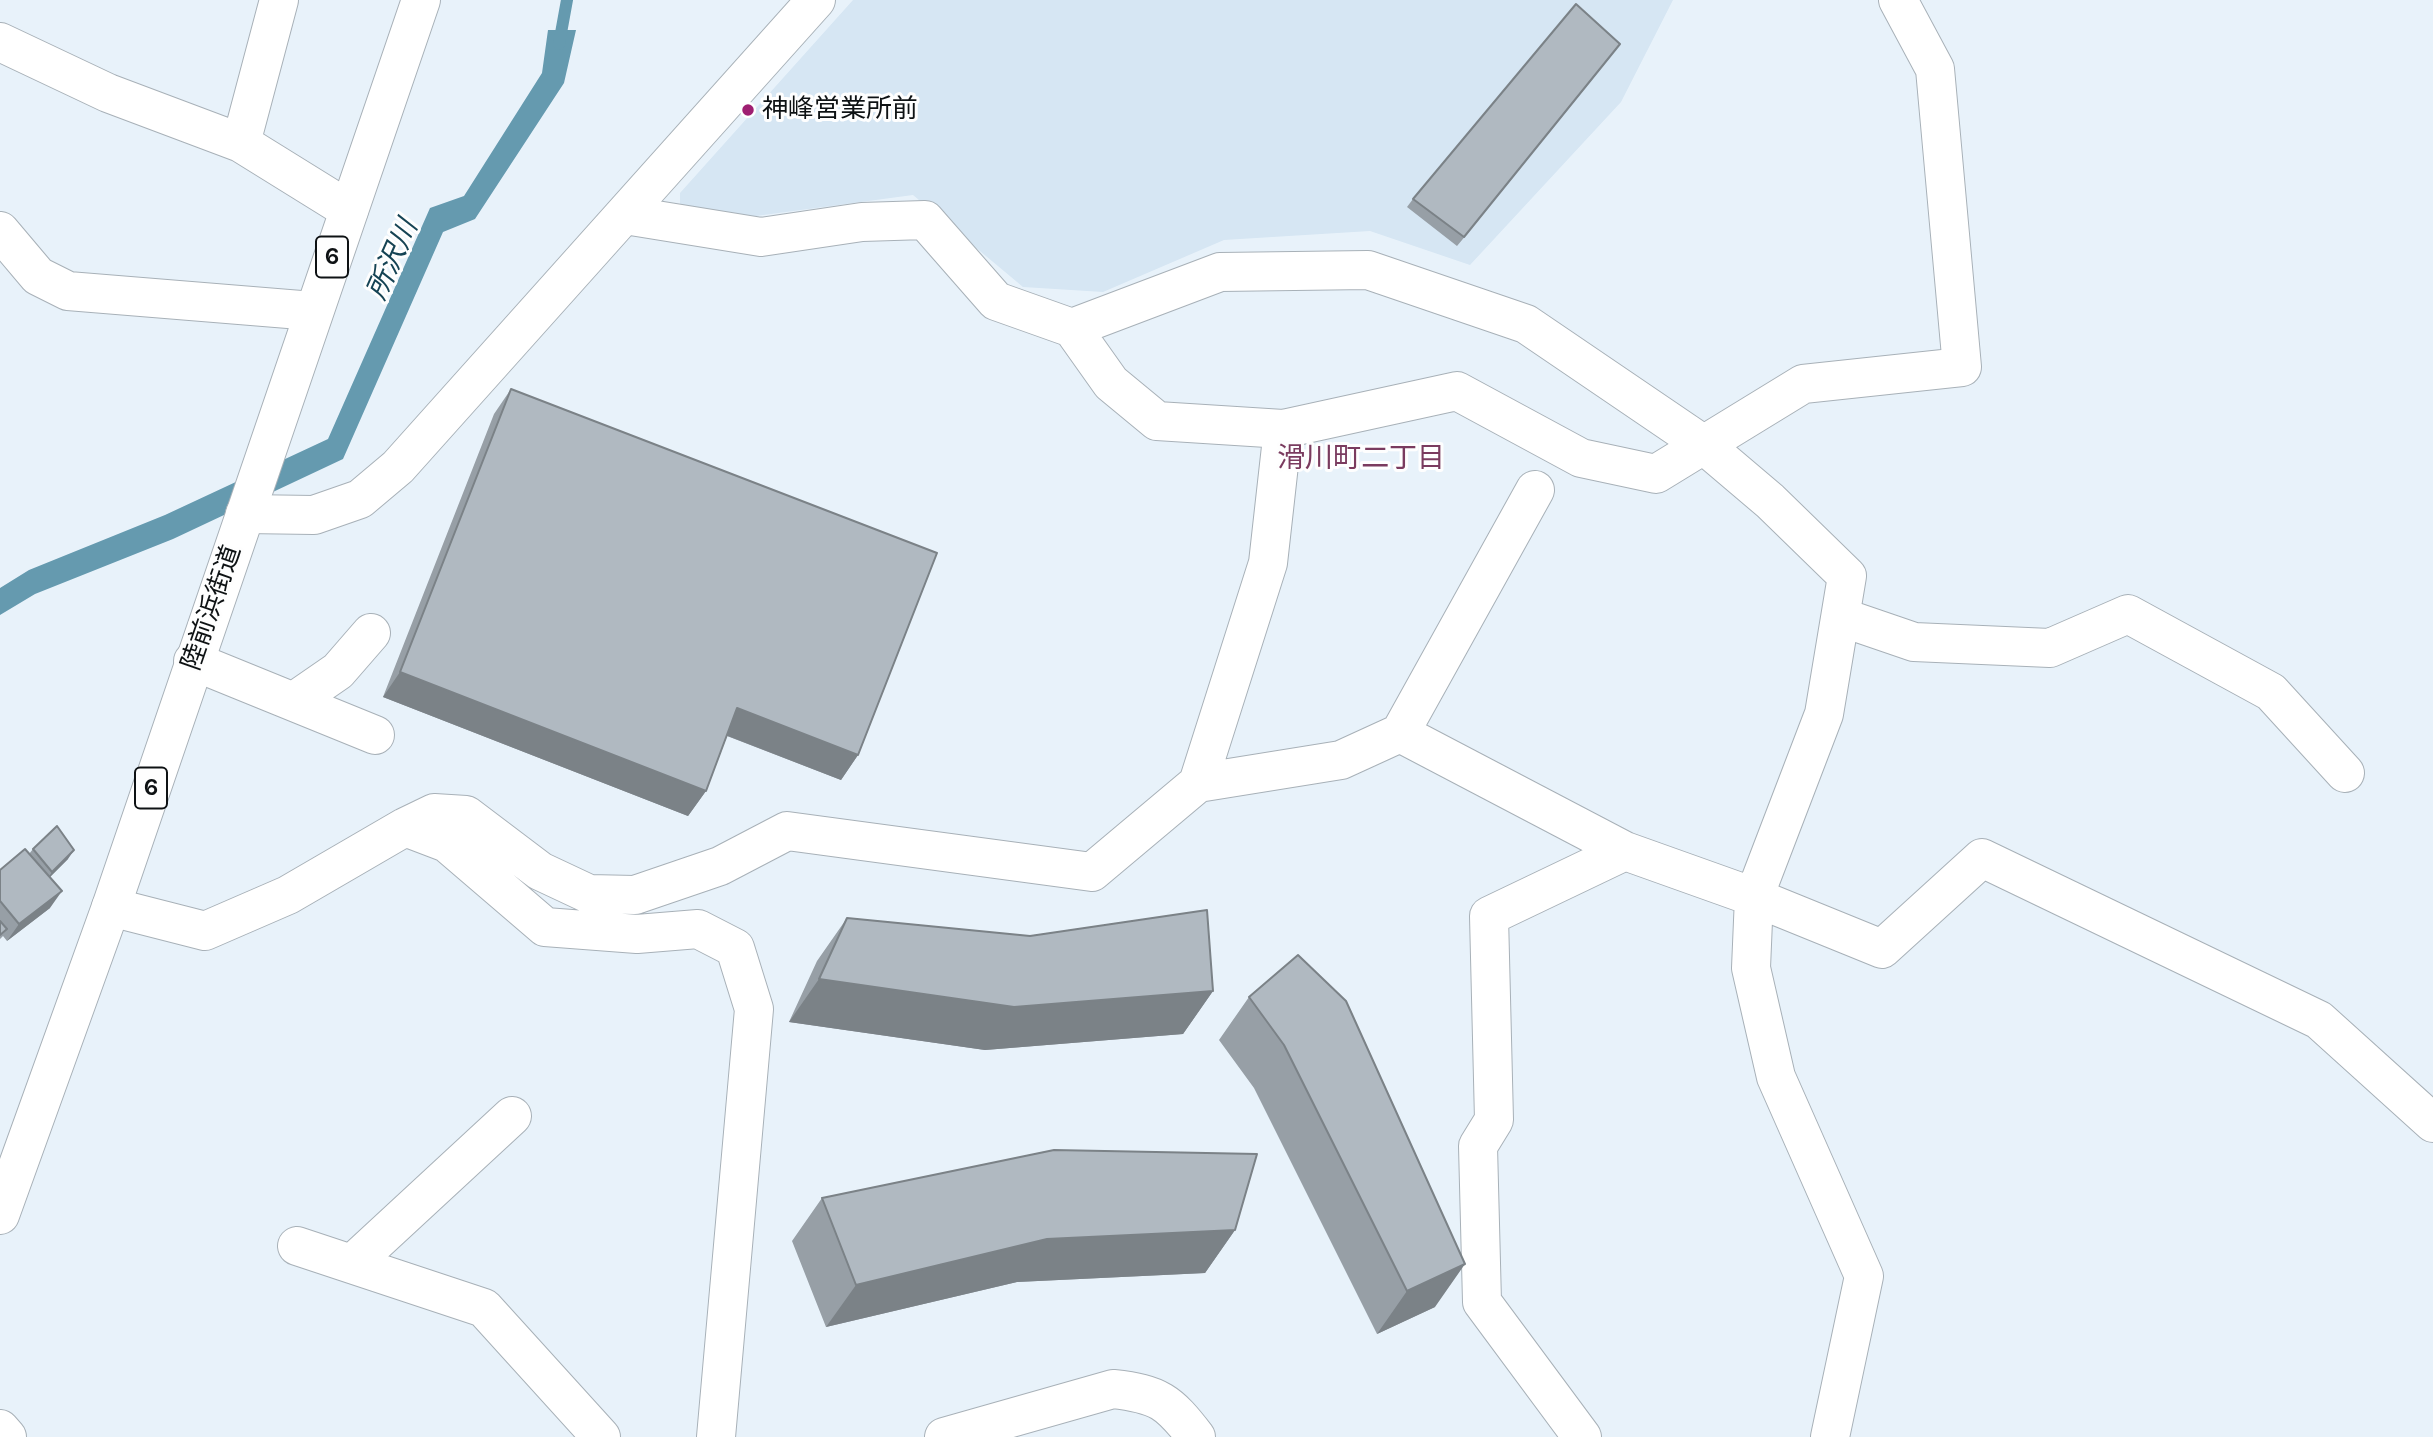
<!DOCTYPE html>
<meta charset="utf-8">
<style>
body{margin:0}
canvas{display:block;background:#e8f2fa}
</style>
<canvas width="2433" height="1437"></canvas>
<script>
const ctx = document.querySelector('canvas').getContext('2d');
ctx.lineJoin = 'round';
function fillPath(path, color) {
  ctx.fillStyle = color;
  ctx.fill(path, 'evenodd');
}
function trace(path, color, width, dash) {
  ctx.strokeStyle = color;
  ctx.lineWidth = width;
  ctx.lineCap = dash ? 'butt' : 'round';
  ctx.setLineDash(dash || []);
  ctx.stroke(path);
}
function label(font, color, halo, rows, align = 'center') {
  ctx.font = font + ' Karla,"Noto Sans JP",sans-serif';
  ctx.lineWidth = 6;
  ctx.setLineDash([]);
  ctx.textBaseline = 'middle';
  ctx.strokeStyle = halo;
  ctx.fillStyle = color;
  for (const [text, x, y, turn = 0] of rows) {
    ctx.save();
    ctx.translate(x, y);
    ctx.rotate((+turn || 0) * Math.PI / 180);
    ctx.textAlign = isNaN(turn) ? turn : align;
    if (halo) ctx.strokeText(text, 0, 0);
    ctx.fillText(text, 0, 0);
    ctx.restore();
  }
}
fillPath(new Path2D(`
 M853,0h820l-52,102 -151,163 -100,-34 -146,9 -121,52 -80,-5 -110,-92 -157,21 -76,-4v-19z`), '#d6e6f3');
fillPath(new Path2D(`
 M548,30h28l-12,53 -89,136 -32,13 -100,227 -170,80 -138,55 -35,21v-27l29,-18 136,-55 163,-76 102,-231 34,-12 78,-123z`), '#659aaf');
trace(new Path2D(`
 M559,44l8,-44`), '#659aaf', 12);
const minor = new Path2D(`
 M0,42l108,51 133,50 38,-143
 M241,143l108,67
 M625,215l136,22 101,-15 63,-2 71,81 76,27 148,-56 148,-2 158,54 178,121 66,56 77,75 -23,138 -70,183 -3,71 25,109 88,199 -34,161
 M0,231l38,45 30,15 245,20
 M1072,328l39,55 46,38 126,8 174,-38 124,67 75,16 147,-90 159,-17 -27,-298 -37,-69
 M245,514l69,1 46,-16 38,-32 418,-467
 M1841,617l73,25 136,6 78,-34 143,78 74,81
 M193,661l182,74
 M296,700l42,-29 33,-38
 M1400,733l225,118 129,46 128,52 100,-91 337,162 114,103
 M1198,783l70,-220 15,-134
 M405,827l29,-14 32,2 74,56 49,23 46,1 85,-29 67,-35 305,41 106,-89 143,-23 59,-27 135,-243
 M111,907l94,24 83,-36 117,-68 42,16 98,84 92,7 61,-5 37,19 19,61 -38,428
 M297,1246l187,62 117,129
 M352,1264l160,-148
 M944,1437l169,-48c46,5 56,13 83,48
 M1582,1437l-100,-135 -4,-156 16,-26 -5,-204 136,-65`);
const major = new Path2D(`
 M0,1429l7,8`);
const highway = new Path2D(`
 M0,1215l111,-308 310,-907`);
trace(minor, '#a8b1b8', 40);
trace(major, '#a8b1b8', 40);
trace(highway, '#a8b1b8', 40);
trace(minor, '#fff', 38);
trace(major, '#fff', 38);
trace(highway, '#fff', 38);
fillPath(new Path2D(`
 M1614,52l-157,194 -50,-39 6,-8z
 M511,389l347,366 -17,25 -114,-44 -21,55 -18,25 -305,-119 111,-283z
 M33,849l35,10 -18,18v31l-43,33 -4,-5 -3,3v-69l29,-16z
 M847,918l366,73 -30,43 -198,16 -196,-28 28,-61z
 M1298,955l137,352 -58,27 -123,-246 -35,-48 30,-43z
 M822,1198l413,32 -30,43 -188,9 -191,45 -34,-86z`), '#979fa6');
fillPath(new Path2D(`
 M1620,44l-6,8 -157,194 7,-9z
 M400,672l306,119 -18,25 -305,-119z
 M737,708l121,47 -17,25 -121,-47z
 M74,850l-6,9 -22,22 6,-9z
 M62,891l-12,17 -43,33 12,-17z
 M819,979l394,12 -30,43 -198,16 -196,-28z
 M1235,1230l-30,43 -188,9 -191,45 30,-42 191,-46z
 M1465,1264l-30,43 -58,27 30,-43z`), '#7b8287');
const building = new Path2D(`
 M1576,4l44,40 -156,193 -51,-38z
 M511,389l426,164 -79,202 -121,-47 -31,83 -306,-119z
 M57,826l17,24 -22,22 -19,-23z
 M25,849l37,42 -43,33 -19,-23v-31z
 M1207,910l6,81 -199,16 -195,-28 28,-61 183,18z
 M0,921l7,8 -7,6z
 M1298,955l48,46 119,263 -58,27 -123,-246 -35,-48z
 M1054,1150l203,4 -22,76 -188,9 -191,46 -34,-87z`);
fillPath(building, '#b0b9c1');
trace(building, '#7b8287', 2);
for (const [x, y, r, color] of [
 [748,110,7,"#9e1e71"]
]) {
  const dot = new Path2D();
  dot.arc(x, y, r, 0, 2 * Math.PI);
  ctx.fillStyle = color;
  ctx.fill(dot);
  trace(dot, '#fefefe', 2.5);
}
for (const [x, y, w] of [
 [332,257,32],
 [151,788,32]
]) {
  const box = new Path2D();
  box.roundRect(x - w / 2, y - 20.5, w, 41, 5);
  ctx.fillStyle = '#fefefe';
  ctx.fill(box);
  trace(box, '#0e1214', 2);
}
label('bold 24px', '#0e1214', null, [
 ["6",332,257],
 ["6",151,788]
]);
label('26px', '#0e1214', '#fefefe', [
 ["神峰営業所前",762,110]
], 'left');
label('26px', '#0e1214', '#fefefe', [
 ["陸前浜街道",212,608,-71]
]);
label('italic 28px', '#154354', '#fefefe', [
 ["所沢川",393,260,-66]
]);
label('28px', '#7a3b5f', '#fefefe', [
 ["滑川町二丁目",1361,459]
]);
</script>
